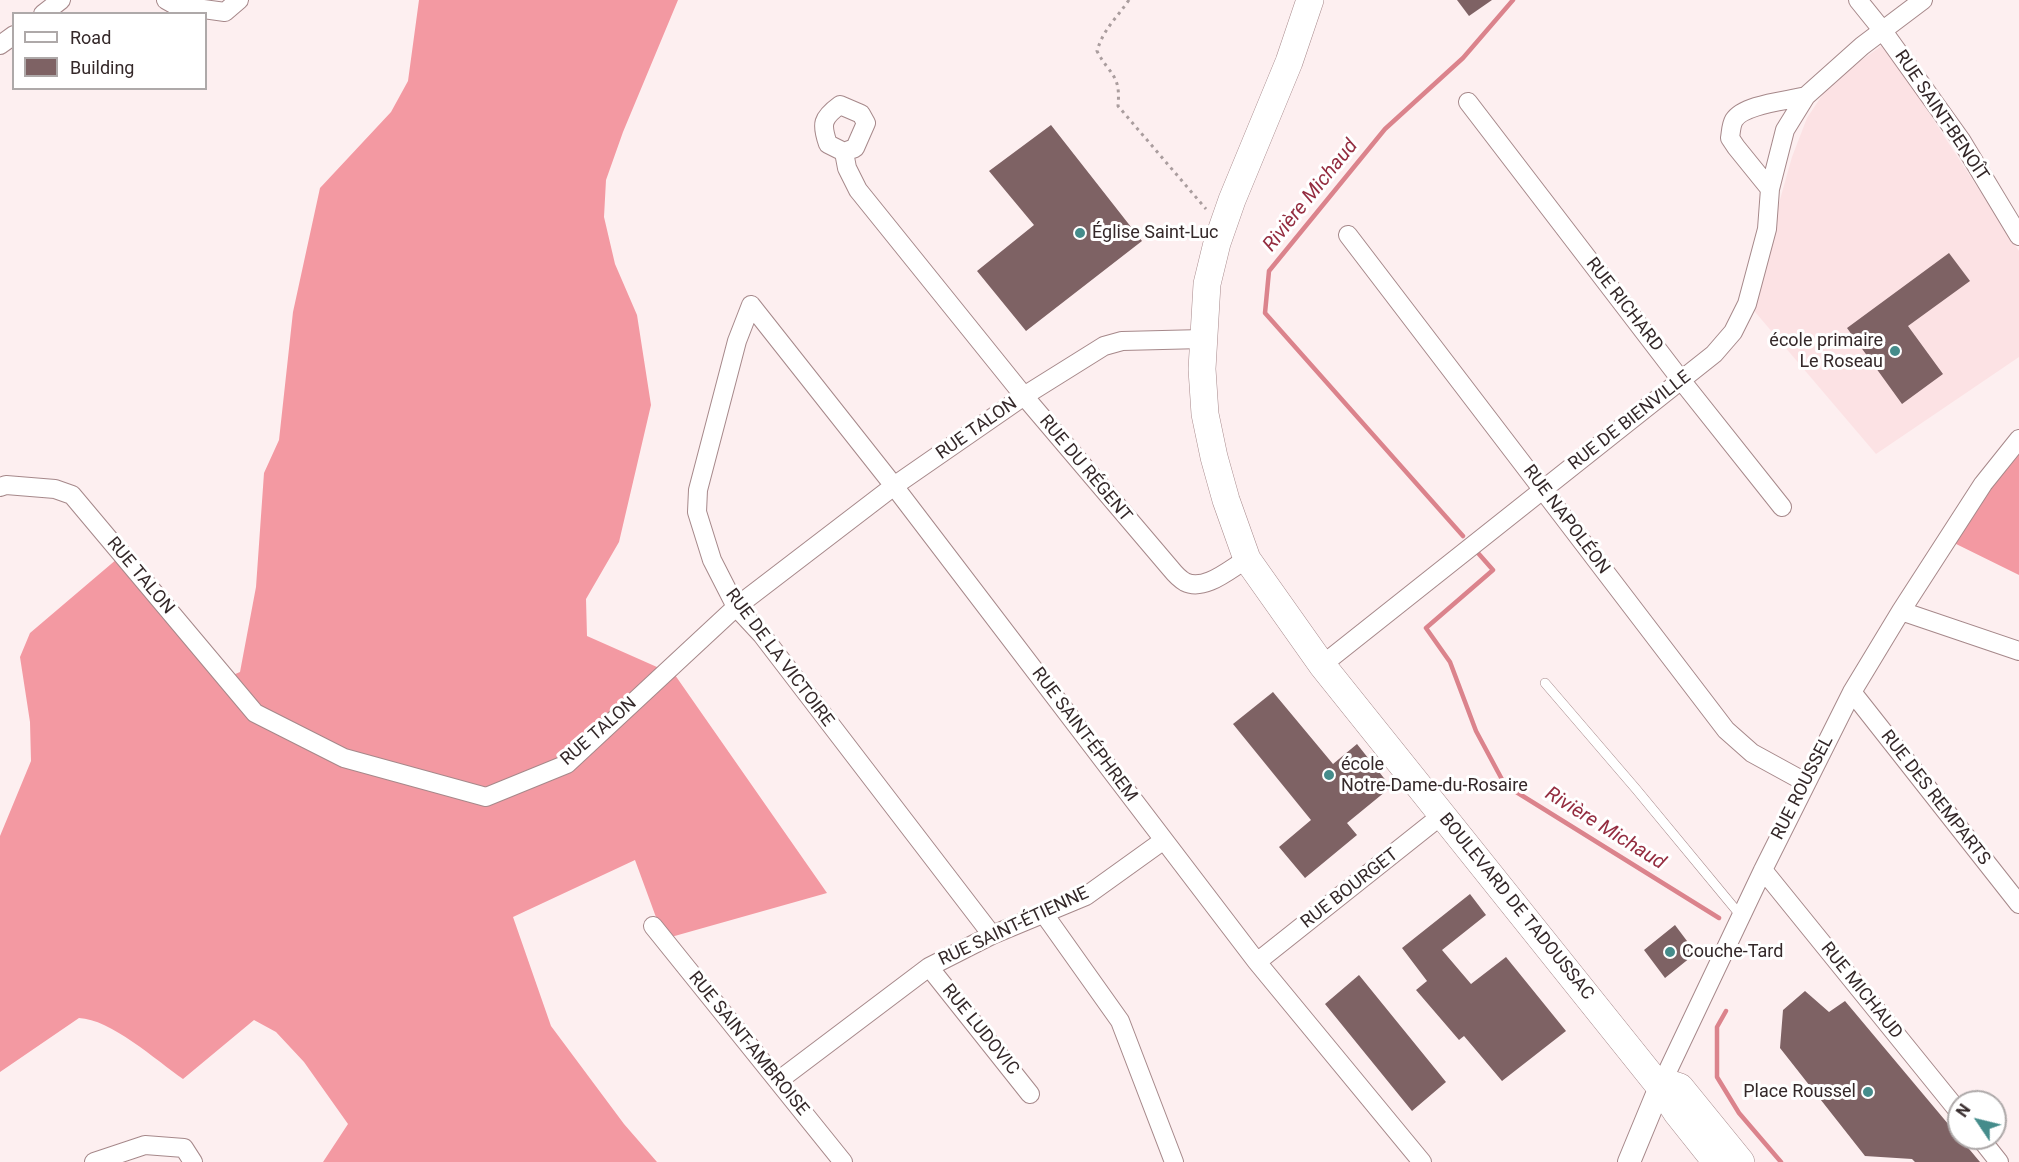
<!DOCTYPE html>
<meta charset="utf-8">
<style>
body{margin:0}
#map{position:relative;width:2019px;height:1162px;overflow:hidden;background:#fdeff0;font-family:Roboto,sans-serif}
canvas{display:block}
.legend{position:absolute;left:12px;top:12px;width:195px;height:78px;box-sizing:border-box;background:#fff;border:2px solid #aea9a9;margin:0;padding:8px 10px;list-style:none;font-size:18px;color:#342829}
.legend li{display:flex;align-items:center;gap:12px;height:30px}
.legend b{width:30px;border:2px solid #aea9a9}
.north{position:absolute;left:1947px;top:1090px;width:60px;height:60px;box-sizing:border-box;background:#fff;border:2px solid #aea9a9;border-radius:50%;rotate:305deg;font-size:16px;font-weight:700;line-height:24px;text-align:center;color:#342829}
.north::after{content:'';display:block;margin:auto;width:21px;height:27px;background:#458c8b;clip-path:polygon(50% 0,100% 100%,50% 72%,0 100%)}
</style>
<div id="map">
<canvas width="2019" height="1162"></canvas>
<ul class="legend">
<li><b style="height:8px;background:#fff"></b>Road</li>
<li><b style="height:16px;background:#7e6264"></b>Building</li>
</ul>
<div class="north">N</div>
</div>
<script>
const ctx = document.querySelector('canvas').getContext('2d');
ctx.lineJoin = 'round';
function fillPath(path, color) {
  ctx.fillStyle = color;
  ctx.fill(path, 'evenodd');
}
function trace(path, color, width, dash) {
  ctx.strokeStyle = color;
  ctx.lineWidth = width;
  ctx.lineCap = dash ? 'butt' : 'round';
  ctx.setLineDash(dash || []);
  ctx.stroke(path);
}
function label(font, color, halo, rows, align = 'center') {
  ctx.font = font + ' Roboto,sans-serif';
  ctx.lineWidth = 6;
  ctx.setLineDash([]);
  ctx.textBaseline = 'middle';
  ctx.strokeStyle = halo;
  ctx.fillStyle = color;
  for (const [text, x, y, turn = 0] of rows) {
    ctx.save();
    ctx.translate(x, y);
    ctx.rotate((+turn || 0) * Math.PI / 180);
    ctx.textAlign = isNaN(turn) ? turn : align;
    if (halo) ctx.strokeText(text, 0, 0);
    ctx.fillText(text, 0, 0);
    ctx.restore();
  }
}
fillPath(new Path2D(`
 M1884,44l135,207v106l-143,97 -126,-148 42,-149 15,-39 24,-36z`), '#fce2e4');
fillPath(new Path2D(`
 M419,0h259l-55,132 -17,48 -2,37 11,47 22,51 14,90 -32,137 -33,57 1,37 88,39 152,218 -163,46 -29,-79 -122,57 38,109 73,98 33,38h-334l25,-38 -44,-62 -28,-30 -22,-12 -71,59c-27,-19 -73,-60 -104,-61l-79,54v-236l31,-75 -1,-39 -10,-65 10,-24 94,-80 109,122 7,-3 16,-85 8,-114 15,-33 14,-128 27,-124 71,-76 17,-31z
 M2019,450v125l-71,-35z`), '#f399a2');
trace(new Path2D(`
 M1463,536l-198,-223 4,-42 116,-142 78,-71 50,-58
 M1478,553l15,17 -67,58 24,34 26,69 29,54 214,133
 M1726,1011l-9,16v50l22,36 42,49`), '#db838c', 4.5);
fillPath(new Path2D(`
 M1457,0h35l-23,16z
 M1051,125l91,116 -116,90 -49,-60 57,-46 -45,-54z
 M1949,253l21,28 -62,45 35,48 -41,30 -55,-76z
 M1273,692l60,72 24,-20 34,43 -44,36 10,12 -52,43 -26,-31 32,-27 -78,-96z
 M1470,894l16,21 -44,35 29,34 35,-27 60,74 -64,50 -38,-45 -5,4 -43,-50 11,-9 -25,-33z
 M1675,925l21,28 -31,25 -21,-28z
 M1359,975l87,107 -34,29 -87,-107z
 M1805,991l24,21 16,-11 135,161h-65l-3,-3 -47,-3 -85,-108 3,-38z`), '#7e6264');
const service = new Path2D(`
 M1545,683l91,106 105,127`);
const minor = new Path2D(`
 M166,0l9,5 50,7 14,-12
 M1858,0l25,31 78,109 58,96
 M43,14l18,-14
 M0,45l14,-10
 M1468,102l213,278 101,127
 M840,105l21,9 5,9 -11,25 -11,4 -16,-8c-7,-20 -6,-26 12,-39z
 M844,152l3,16 11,22 166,206 147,173c4,5 9,10 14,13 20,10 46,-14 62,-23
 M1770,189l-34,-42 -6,-9c1,-6 1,-13 4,-18 10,-16 54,-19 72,-24
 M1348,235l378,495 26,23 53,29
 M751,305l143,181 363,476 165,200
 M751,305l-14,36 -39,149 -1,22 15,48 24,47 26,28 230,300
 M0,487l6,-2 49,4 17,6 183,218 89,45 142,39 81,-33 169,-157 158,-121 130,-90 80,-50 18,-5 81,-2
 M1901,611l118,40
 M1322,665l392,-311 19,-22 14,-28 20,-75 3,-40 15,-59 21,-34 56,-50 61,-46
 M1852,692l167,212
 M1763,870l196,242
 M1044,914l76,107 54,141
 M653,926l190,236
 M1257,962l185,-147
 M929,967l101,127
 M778,1081l151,-114 63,-32 94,-39 78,-56
 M1660,1087l103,-217 89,-178 49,-81 82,-127 36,-45
 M1980,1138l19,24
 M94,1162l51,-17 39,3 9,14`);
const tertiary = new Path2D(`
 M1629,1162l31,-75`);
const primary = new Path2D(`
 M1310,0l-21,62 -57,138 -15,43 -10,41 -5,85 3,45 9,43 12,43 21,59 75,106 338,422 17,26 39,49
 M1661,1087l13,-2 6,2 61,75`);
trace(service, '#a6888a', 10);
trace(minor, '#a6888a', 20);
trace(tertiary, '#a6888a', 24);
trace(primary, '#a6888a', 28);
trace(new Path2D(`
 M1129,0c-13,19 -25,28 -32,51 13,25 24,23 21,55l88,103`), '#aa9d9e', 3, [3, 4.5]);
trace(service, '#fff', 9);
trace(minor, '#fff', 18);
trace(tertiary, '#fff', 22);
trace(primary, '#fff', 27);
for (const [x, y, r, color] of [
 [1080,233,6,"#458c8b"],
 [1895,351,6,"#458c8b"],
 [1329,775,6,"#458c8b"],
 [1670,952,6,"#458c8b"],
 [1868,1092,6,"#458c8b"]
]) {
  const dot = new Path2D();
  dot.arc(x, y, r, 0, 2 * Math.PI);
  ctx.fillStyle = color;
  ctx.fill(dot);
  trace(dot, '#fff', 2);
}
label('18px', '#342829', '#fff', [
 ["RUE SAINT-BENOÎT",1941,116,56],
 ["RUE RICHARD",1624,305,52],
 ["RUE DE BIENVILLE",1630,421,-38],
 ["RUE TALON",977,429,-35],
 ["RUE DU RÉGENT",1085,469,50],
 ["RUE NAPOLÉON",1566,520,53],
 ["RUE TALON",140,576,50],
 ["RUE DE LA VICTOIRE",779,658,53],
 ["RUE TALON",599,732,-41],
 ["RUE SAINT-ÉPHREM",1084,735,53],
 ["RUE ROUSSEL",1803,788,-63],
 ["RUE DES REMPARTS",1935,798,52],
 ["RUE BOURGET",1350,889,-38],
 ["BOULEVARD DE TADOUSSAC",1516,907,51],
 ["RUE SAINT-ÉTIENNE",1014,927,-25],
 ["RUE MICHAUD",1861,991,51],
 ["RUE LUDOVIC",980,1030,51],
 ["RUE SAINT-AMBROISE",748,1044,51]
]);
label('18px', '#342829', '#fff', [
 ["Église Saint-Luc",1092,233],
 ["école primaire",1883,341,"right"],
 ["Le Roseau",1883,362,"right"],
 ["école",1341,765],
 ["Notre-Dame-du-Rosaire",1341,786],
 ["Couche-Tard",1682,952],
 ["Place Roussel",1856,1092,"right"]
], 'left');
label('italic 20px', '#942d40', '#fff', [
 ["Rivière Michaud",1311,196,-51],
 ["Rivière Michaud",1605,829,32]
]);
</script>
